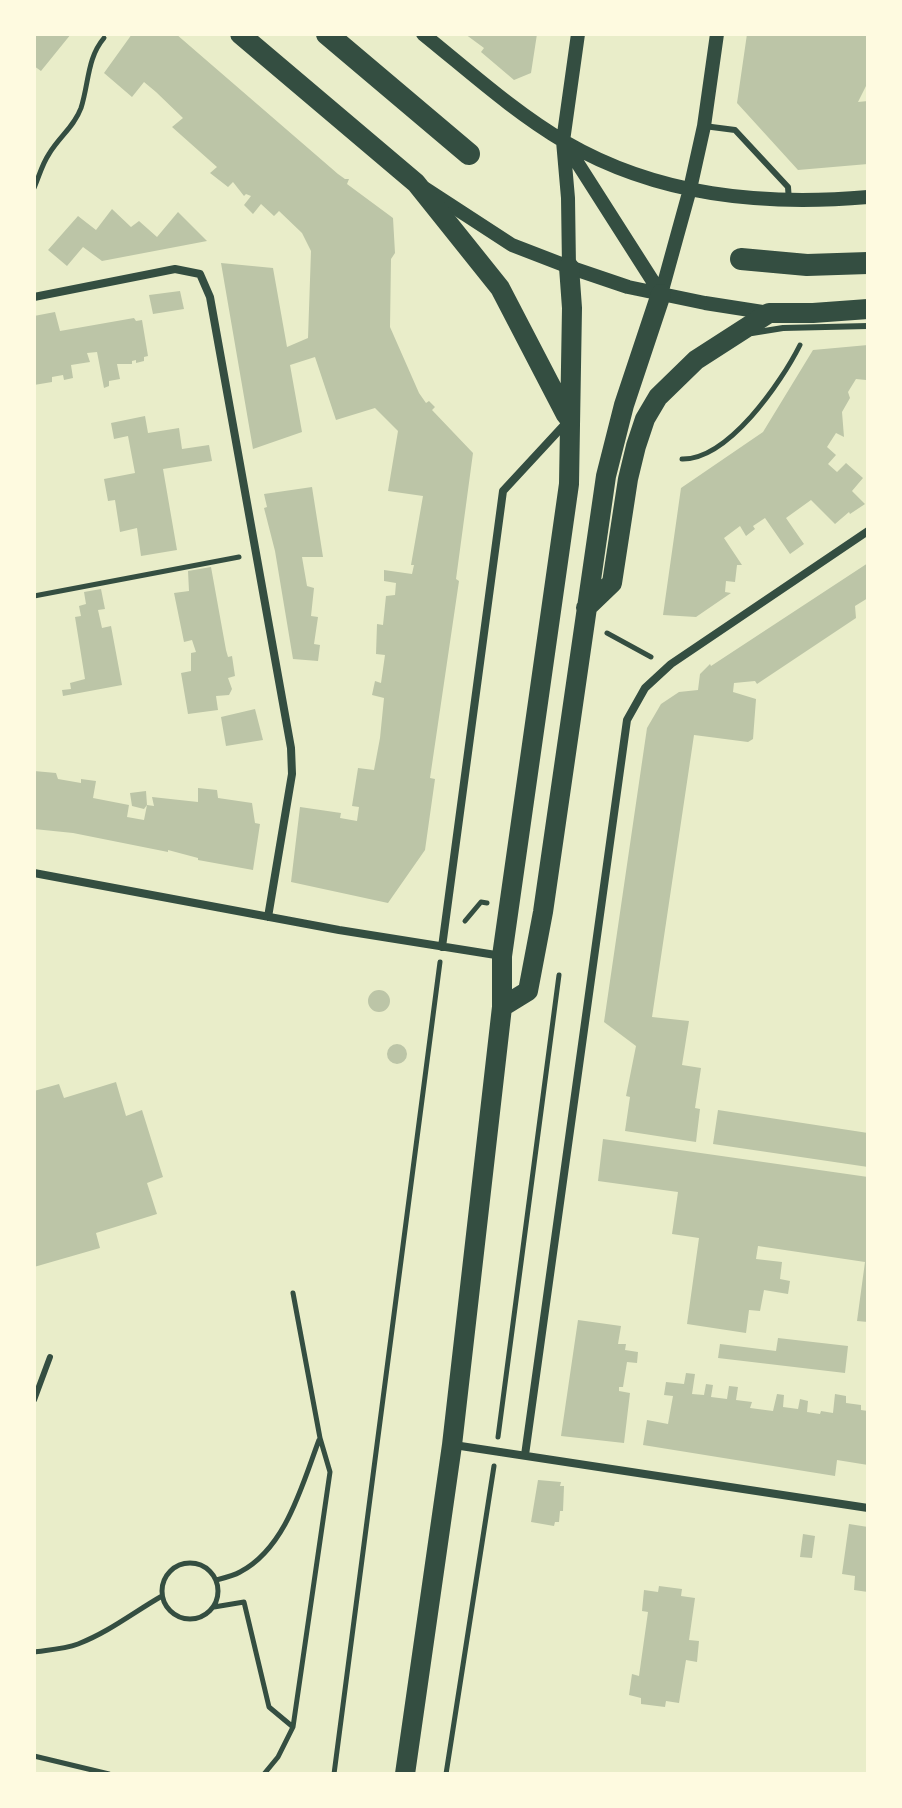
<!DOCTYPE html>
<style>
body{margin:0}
#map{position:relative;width:902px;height:1808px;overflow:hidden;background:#e9edc9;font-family:"Zilla Slab",serif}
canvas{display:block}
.frame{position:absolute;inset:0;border:36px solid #fefae0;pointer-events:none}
</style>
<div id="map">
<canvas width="902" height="1808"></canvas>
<div class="frame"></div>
</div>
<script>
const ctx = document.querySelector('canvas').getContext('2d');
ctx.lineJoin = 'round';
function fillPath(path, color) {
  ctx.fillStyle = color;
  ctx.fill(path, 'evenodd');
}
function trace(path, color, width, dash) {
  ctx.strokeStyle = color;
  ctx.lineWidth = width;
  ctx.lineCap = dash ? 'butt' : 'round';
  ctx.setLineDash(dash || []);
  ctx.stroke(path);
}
fillPath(new Path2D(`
 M34,34h37l-30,37 -7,-5z
 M132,34h44l162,140 7,5h4l-2,5 46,34 2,35 -4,6 -1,68 29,66 7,10 3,-2 6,6 -3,3 41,43 -17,126 3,2 -29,197 5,1 -10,71 -37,53 -97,-21 9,-75 41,6 -1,5 17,3 2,-14 -7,-1 6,-38 16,2 6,-32 4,-40 -12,-3 3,-14 6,2 4,-28 -9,-1 1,-30 6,1 3,-29 9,-1 1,-12 -12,-2v-11l28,4 2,-9h-3l12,-69 -35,-5 10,-60 -23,-23 -39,12 -21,-63 -25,8 12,67 -49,17 -32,-186 52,5 14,79 21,-9 3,-87 -9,-18 -23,-22 -5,5 -13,-12 -8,10 -9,-9 7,-9 -5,-2 -2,2 -11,-14 -5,5 -18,-14 7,-6 -45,-40 11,-9 -27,-26 -12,-10 -12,15 -28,-24z
 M465,34h72l-6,39 -17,7 -33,-28 3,-4z
 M747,34h121v48l-10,20 10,-1v63l-70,6 -61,-67z
 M112,209l19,18 8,-6 18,16 21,-25 29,29 -105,20 -19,-14 -16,19 -19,-16 30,-34 18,14z
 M180,291l4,18 -31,5 -4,-19z
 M55,312l5,19 74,-13 2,3 6,-1 6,36 -4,1v4l-8,2v-3l-4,1v3h-15l3,15 -11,2v5l-5,2 -7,-36 -10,1 3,9 -19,3 2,13 -9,2 -1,-5 -11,2v5l-18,3v-69z
 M868,345l-2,35 -10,-1 -8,13 2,6 -8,14 2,25 -8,-4 -9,14 9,8 -8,9 9,8 9,-9 17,15 -11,13 13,13 -15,10 -1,-2 -14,12 -24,-24 -25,18 18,26 -14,10 -25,-36 -12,8 2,3 -9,7 -6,-10 -16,12 18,27h-5l-2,17 -9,-1 -1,11 6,1 -35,24 -33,-2 18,-127 82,-56 50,-82z
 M145,416l3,17 31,-5 3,21 27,-4 3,16 -49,8 14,81 -36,6 -4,-28 -17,4 -5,-32 -7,1 -4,-22 31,-6 -7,-37 -14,3 -3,-16z
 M312,487l11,70h-21l5,29 7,2 -3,28 7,1 -4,27 6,1 -2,16 -25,-2 -18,-108 -11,-43 3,-1 -3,-13z
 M868,563v35l-13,8 1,12 -99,66 -2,-3 -21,2 -1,9 23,7 -3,40 -5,3 -54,-7 -42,282 37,4 -7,44 19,3 -6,40 5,1 -4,33 -71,-11 5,-34 -4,-1 10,-50 -32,-24 43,-294 14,-24 18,-12 19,-2 2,-16 10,-10 1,2z
 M211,567l15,83 2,7 4,-1 3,20 -7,2 4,11 -3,6 -13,1 2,14 -30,4 -7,-41 10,-2v-18l5,-1 -4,-12 -8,2 -10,-49 15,-2 -1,-20z
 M101,589l4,20 -7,1 4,18 9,-2 11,59 -59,11 -1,-6 9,-1 -1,-6 15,-4 -10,-62 6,-1 -2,-10 7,-2 -2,-12z
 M255,709l8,31 -37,6 -5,-29z
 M34,771l22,2 2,6 23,4v-4l15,2 -3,17 36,7 -2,12 17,3 3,-15 -3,4 -12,-3 -2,-13 16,-2 1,14 7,1 -2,-9 46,5v-14l19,2 1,8 34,5 3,20 5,1 -7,46 -55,-10v-2l-30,-8v2l-95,-19 -39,-4z
 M368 1001a11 11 0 1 1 22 0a11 11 0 1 1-22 0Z
 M387 1054a10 10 0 1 1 20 0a10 10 0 1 1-20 0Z
 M116,1082l10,34 16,-6 21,67 -16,6 10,31 -61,19 4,15 -66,19v-176l25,-7 5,14z
 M718,1110l150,23v34l-155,-23z
 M603,1139l265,38v145l-11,-1 8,-59 -107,-16 -2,13 26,3 -2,17 10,2 -2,13 -24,-4 -4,21 -11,-1 -3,23 -59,-9 12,-86 -27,-4 6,-42 -80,-11z
 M578,1320l43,6 -3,18h8l-1,6 13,2 -1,11 -10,-1 -4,25h-4v4l11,2 -6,50 -63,-7z
 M778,1338l70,8 -3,27 -127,-15 2,-14 56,7z
 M686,1373l9,1 -3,20 12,1 2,-11 7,1 -2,12 16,2 2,-13 9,1 -2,13 16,2 -2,6 23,3 4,-17 7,1 -1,12 15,2 2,-10 8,2 -1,11 13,2 1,-3 12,2 2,-19 11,2v7l15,2v5l7,1v54l-31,-5 -2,16 -192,-31 4,-25 21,4 5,-28 -9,-1 2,-13 18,2z
 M538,1480l23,2 -1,4h4l-1,25h-3l-1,11h-4l-1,4 -23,-4z
 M849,1524l19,3v65l-14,-2 1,-14 -13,-2z
 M803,1534l12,2 -3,22 -12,-1z
 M659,1586l23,3 -1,7 14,2 -6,42 10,1 -2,21 -11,-2 -7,43 -13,-2 -1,6 -24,-3v-6l-12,-3 3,-21 7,2 9,-64 -6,-1 2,-21 14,2z`), '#bcc5a7');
trace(new Path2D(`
 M34,188c5,-11 8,-24 15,-34 10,-17 25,-27 32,-46 8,-25 6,-50 23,-70
 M682,459c46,1 99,-76 118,-114
 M34,596l205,-39
 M607,633l44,24
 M465,921l16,-19 6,1
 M498,1437l61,-462
 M162 1591a28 28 0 1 1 56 0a28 28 0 1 1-56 0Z
 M216,1580c8,-2 17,-4 24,-8 46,-24 62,-87 79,-132
 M214,1607l30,-5 25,105 24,20
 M34,1652c14,-2 31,-3 44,-8 31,-12 56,-32 84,-48
 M34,1756l75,18
 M264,1774l14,-17 15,-30 37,-255 -10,-34 -27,-145
 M334,1774l106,-812
 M446,1774l48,-308`), '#344e41', 5);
trace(new Path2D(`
 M704,126l31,4 53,57 1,14
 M752,333l31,-5 85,-2
 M34,1400l16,-43`), '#344e41', 6);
trace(new Path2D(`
 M34,297l141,-28 25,5 10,23 81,451 1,26 -24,143
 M34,873l305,57 163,26
 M442,947l61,-456 62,-67
 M454,1445l414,63
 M525,1455l102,-735 18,-32 26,-24 197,-133`), '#344e41', 8);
trace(new Path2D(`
 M423,34c46,37 91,78 142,108 93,54 197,64 303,55
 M566,145l95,149
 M426,189l86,56 57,22 59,20 77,16 64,10
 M569,267l-1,-69 -5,-57 15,-107
 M661,294l29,-105 14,-63 13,-92`), '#344e41', 14);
trace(new Path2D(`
 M240,34l176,149 84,105 66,127
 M586,608l26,-25 16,-104 8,-33 9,-27 13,-22 38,-37 73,-47h44l55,-4
 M502,1007l26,-16 15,-79 63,-436 18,-71 37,-111
 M405,1774l47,-329 50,-438v-51l67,-472 3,-176 -3,-41`), '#344e41', 20);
trace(new Path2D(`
 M327,34l142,120
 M741,259l66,6 61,-2`), '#344e41', 22);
</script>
